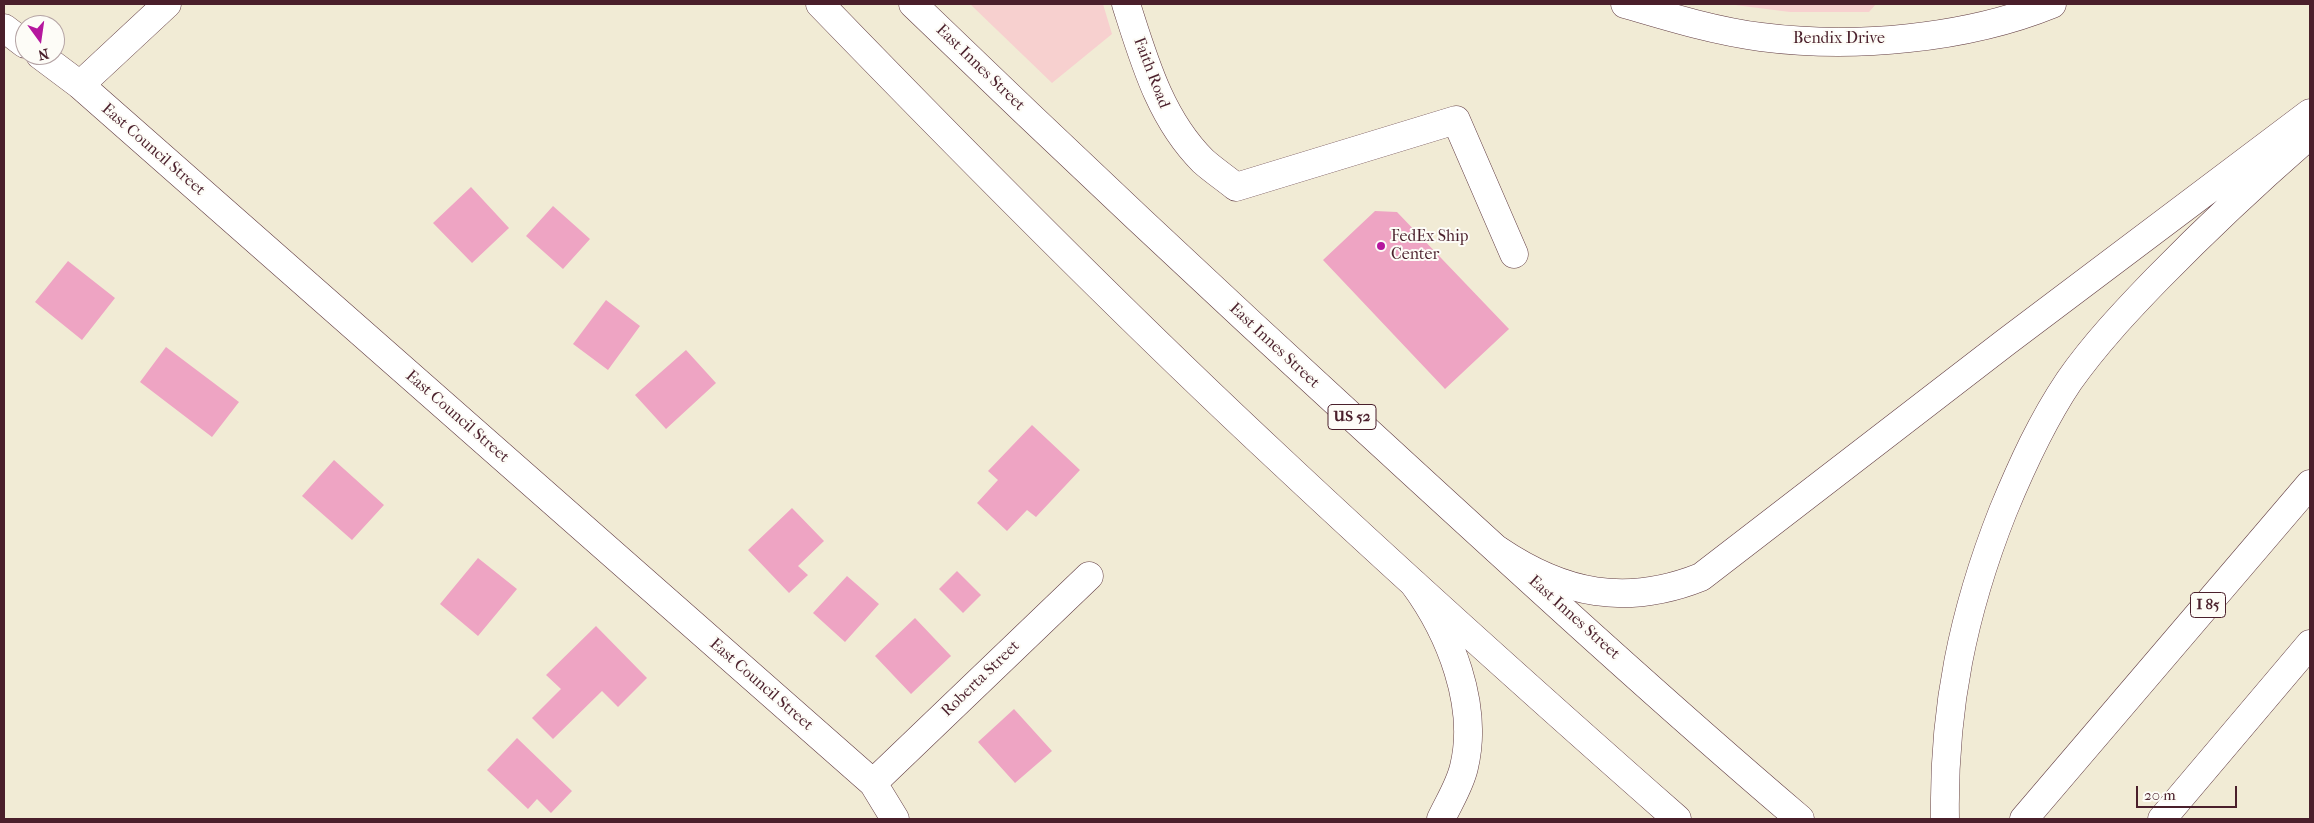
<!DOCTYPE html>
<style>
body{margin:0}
#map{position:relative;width:2314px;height:823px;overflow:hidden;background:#f1ebd5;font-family:"IM FELL French Canon",serif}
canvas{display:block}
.frame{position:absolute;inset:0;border:5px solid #4a1f2b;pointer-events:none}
.north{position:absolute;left:15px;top:15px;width:50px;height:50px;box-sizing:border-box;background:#fdfcf7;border:1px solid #b5a4a5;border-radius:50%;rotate:166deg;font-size:14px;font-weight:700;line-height:20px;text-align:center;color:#4a1f2b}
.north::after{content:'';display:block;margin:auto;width:18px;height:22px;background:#b5179e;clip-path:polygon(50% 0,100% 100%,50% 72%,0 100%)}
.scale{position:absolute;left:2136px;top:786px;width:101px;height:22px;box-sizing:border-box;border:2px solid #4a1f2b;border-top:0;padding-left:6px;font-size:15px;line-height:18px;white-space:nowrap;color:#4a1f2b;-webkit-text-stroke:4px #fdfcf7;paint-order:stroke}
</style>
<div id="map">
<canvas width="2314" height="823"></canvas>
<div class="frame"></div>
<div class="north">N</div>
<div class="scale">20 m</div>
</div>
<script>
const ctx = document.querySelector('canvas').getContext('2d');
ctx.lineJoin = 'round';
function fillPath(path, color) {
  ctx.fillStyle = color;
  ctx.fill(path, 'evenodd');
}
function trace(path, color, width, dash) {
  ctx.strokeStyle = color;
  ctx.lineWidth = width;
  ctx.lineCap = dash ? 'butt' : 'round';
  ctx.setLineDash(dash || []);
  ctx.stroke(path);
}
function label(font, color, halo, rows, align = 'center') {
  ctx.font = font + ' "IM FELL French Canon",serif';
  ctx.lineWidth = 4;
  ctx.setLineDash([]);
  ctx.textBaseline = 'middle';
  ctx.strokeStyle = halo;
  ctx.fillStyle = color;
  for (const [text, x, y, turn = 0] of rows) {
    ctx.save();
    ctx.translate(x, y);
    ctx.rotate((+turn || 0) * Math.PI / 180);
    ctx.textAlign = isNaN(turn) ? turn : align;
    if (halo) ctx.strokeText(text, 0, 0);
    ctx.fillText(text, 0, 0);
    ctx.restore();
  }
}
fillPath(new Path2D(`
 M970,4h133l9,30 -60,49z
 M1727,4h149l-7,8h-79z`), '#f7d0cf');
fillPath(new Path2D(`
 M471,187l38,41 -37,35 -39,-40z
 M553,206l37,33 -27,30 -37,-33z
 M1375,211l22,1 112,117 -64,60 -122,-129z
 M68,261l47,37 -33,42 -47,-38z
 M606,300l34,26 -32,44 -35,-26z
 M166,347l73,55 -27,35 -72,-55z
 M686,350l30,33 -50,46 -31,-34z
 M1032,425l48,45 -44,47 -9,-7 -20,21 -30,-28 21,-23 -10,-9z
 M334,460l50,45 -32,35 -50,-44z
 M792,508l32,33 -26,25 10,9 -19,18 -41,-43z
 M478,558l39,31 -39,47 -38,-32z
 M957,571l24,24 -18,18 -24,-24z
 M847,576l32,28 -34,38 -32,-29z
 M915,618l36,38 -40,38 -36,-38z
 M596,626l51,52 -29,29 -16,-16 -49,48 -21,-21 29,-29 -15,-14z
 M1014,709l38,42 -37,32 -37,-41z
 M517,738l55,53 -21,22 -14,-14 -9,10 -41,-39z`), '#eea4c3');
const minor = new Path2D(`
 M1126,4c18,56 34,114 77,157 10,9 22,17 33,26l220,-67 58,134
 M1625,4c44,13 90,27 136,33 92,12 205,2 291,-33
 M4,28l21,16
 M40,55l40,30 793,698 22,36
 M80,85l87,-81
 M873,783l216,-207`);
const major = new Path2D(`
 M820,4c150,155 302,309 460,456 130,122 263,241 397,359
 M913,4c148,143 298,284 450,423 144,132 288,265 437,392`);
const highway = new Path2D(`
 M1498,550c65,44 128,57 203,27l305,-235 304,-229
 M1414,584c36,49 65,121 50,183 -4,18 -15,35 -23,52
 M1945,819c-2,-110 18,-207 58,-308 19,-46 39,-90 66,-130 26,-37 57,-70 88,-102 49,-50 100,-98 153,-144
 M2024,819l286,-335
 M2162,819l148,-175`);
trace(minor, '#633e44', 29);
trace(major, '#633e44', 29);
trace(highway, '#633e44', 29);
trace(minor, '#fff', 28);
trace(major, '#fff', 28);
trace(highway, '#fff', 28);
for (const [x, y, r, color] of [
 [1381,246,5,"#b5179e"]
]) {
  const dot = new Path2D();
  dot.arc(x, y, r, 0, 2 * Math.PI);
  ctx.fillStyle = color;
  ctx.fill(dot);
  trace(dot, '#fdfcf7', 2);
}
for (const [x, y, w] of [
 [1352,417,48],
 [2208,605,35]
]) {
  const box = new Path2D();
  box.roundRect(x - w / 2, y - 12.5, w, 25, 4);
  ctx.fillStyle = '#fdfcf7';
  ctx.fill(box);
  trace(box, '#4a1f2b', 1);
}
label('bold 15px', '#4a1f2b', null, [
 ["US 52",1352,417],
 ["I 85",2208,605]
]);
label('16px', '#4a1f2b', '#fdfcf7', [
 ["Bendix Drive",1839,39],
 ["East Innes Street",980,68,44],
 ["Faith Road",1151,73,69],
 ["East Council Street",153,150,41],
 ["East Innes Street",1274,346,43],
 ["East Council Street",457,417,41],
 ["East Innes Street",1574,618,42],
 ["Roberta Street",981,679,-44],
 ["East Council Street",761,685,41]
]);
label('16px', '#4a1f2b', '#fdfcf7', [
 ["FedEx Ship",1391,237],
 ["Center",1391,255]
], 'left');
</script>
